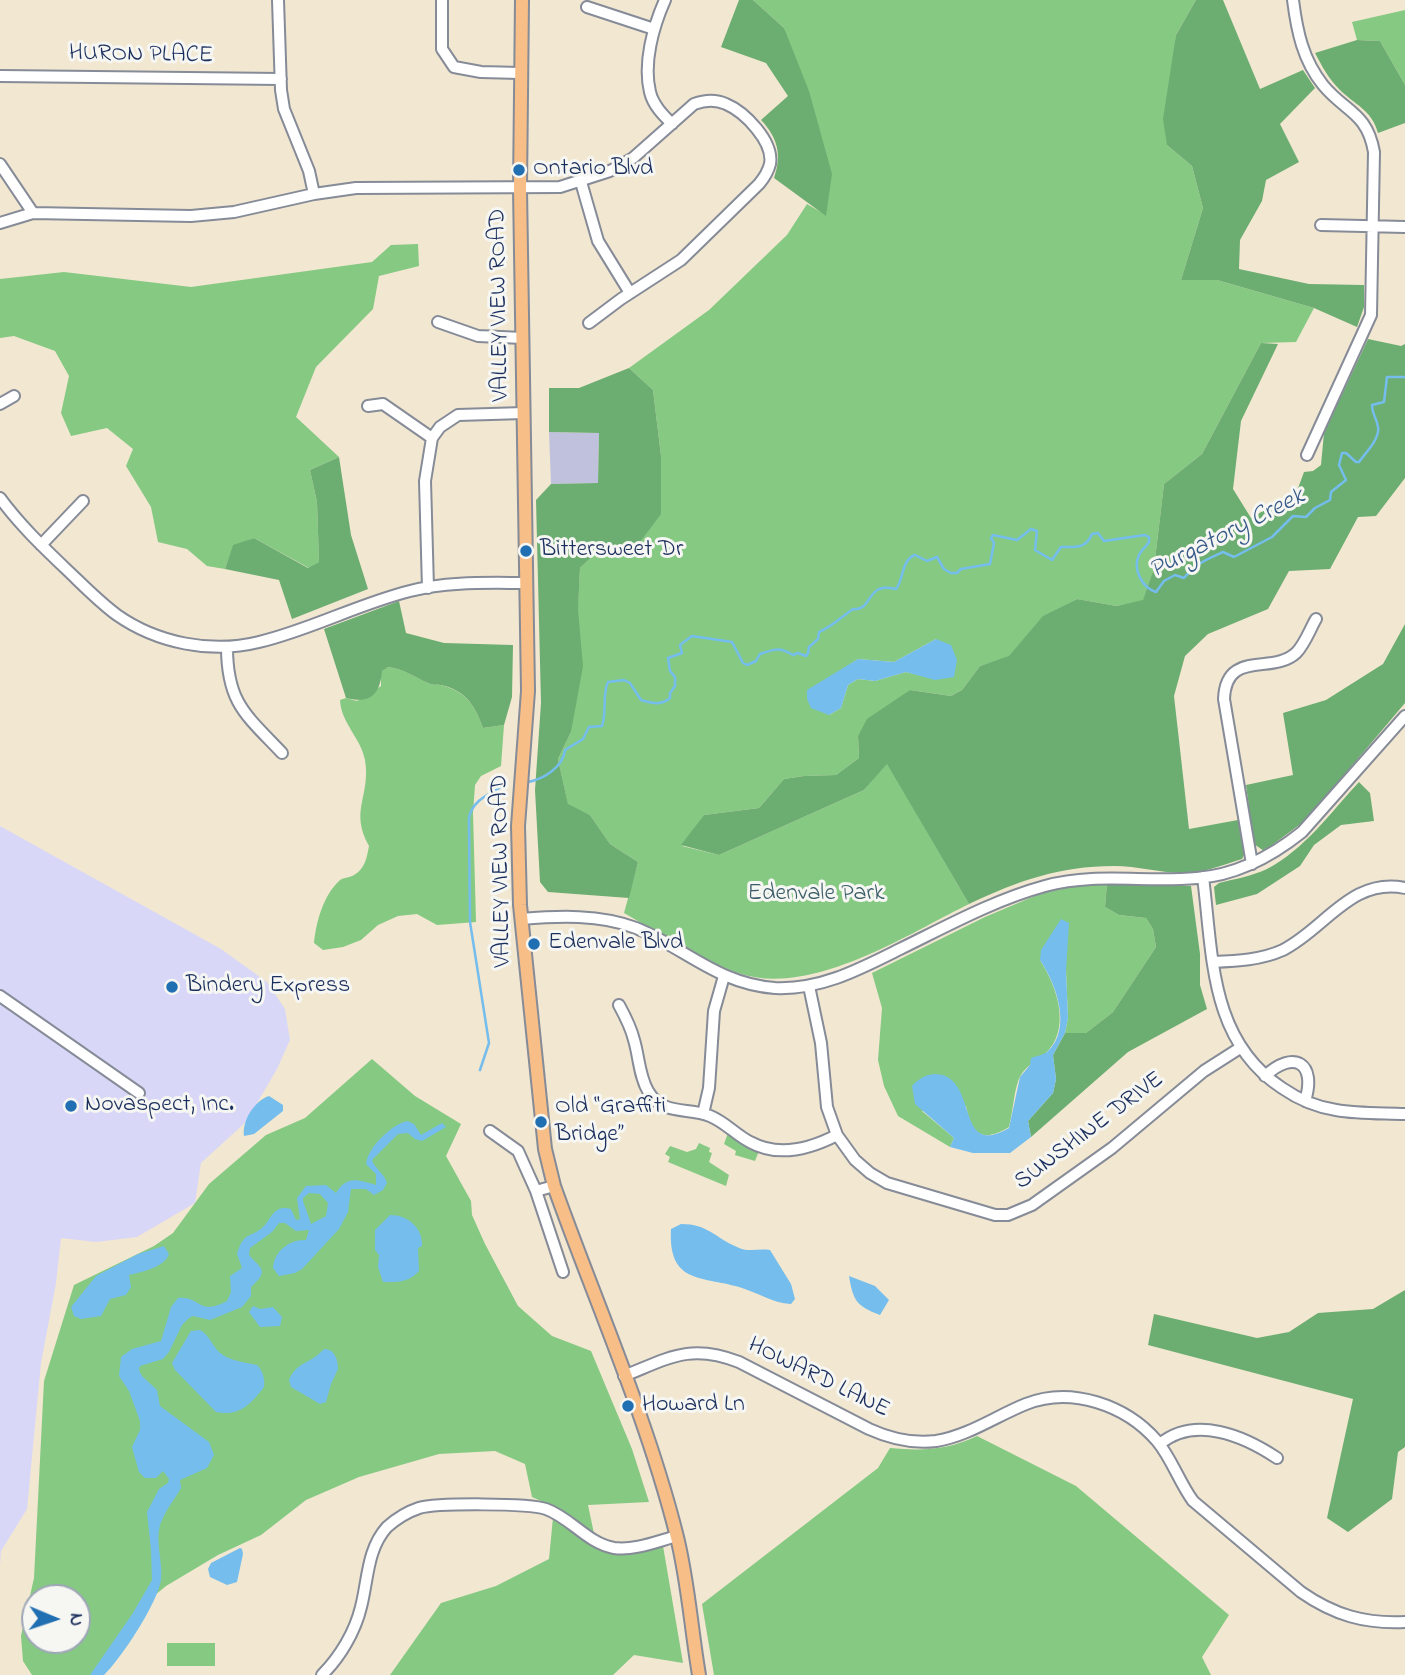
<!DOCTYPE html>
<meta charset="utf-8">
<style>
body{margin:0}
#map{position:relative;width:1405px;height:1675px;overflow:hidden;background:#f2e7d1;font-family:"Indie Flower",sans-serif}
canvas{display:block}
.north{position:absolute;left:21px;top:1584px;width:70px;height:70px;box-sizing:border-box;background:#f6f6f2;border:2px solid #9ea6b7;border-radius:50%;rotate:92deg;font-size:19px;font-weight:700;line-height:28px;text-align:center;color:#1b2f5e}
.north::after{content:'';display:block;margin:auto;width:24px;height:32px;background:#1f6fb2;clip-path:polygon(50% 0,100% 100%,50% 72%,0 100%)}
</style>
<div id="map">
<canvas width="1405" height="1675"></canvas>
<div class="north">N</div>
</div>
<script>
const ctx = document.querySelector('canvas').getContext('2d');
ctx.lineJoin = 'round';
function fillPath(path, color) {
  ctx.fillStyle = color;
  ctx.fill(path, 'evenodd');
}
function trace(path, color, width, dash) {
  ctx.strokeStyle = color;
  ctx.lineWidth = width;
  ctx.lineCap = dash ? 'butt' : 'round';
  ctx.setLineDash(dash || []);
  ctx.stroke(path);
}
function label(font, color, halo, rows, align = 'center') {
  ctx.font = font + ' "Indie Flower",sans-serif';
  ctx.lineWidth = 6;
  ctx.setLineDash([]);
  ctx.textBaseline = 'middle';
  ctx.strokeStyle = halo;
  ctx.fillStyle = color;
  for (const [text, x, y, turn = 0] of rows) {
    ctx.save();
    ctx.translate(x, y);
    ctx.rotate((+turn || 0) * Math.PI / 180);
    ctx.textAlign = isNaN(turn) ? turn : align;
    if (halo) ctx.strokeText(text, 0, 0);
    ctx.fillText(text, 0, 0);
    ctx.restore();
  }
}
fillPath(new Path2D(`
 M0,826l221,123 46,33 18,27 5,31 -13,29 -31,53 -45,41 -6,40 -58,34 -41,5 -35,-4 -5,45 -15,80 -14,146 -26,42 -1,14z`), '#d9d7f7');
fillPath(new Path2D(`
 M549,432l50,1 -1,50 -47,1z`), '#c0c2dd');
fillPath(new Path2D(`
 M753,0h443l-20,35 -9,110 25,21 11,42 -22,72h36l97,28 -18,34 -35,1 -59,111 -38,30 -10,84 -11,33 -26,5 -40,-7 -33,17 -35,41 -29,9 -18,24 -11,6 -41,-6 -52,46 1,22 -23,17 -32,1 -20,3 -25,29 -55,7 -22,31 37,9 145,-65 23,-27 82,141c-63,31 -159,94 -231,69 -40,-14 -77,-39 -114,-60l14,-51 -28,-18 -20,-29 -22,-10 -10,-46 13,-27 9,-164 20,-19 38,-4 22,-31 1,-58 -8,-66 -24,-22 80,-58 78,-75 20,-31 19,11 -42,-187zM936,639l-1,40 -29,-7 -31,9 -17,-2 -10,6 -7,23 -12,7 11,-44 18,-12 36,3z
 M1405,10v75l-25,-44 -23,-1 -5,-18z
 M418,244l1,22 -40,10 -6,33 -57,58 -20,50 43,40 -29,13 7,32 2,60 -10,6 -55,-30 -21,8 -8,23 -18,-3 -20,-17 -29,-7 -7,-35 -25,-41 7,-17 -26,-21 -36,8 -10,-23 8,-37 -14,-25 -41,-15 -14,2v-59l64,-7 127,15 181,-25 19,-17z
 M388,667c16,2 26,10 40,16 6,3 11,1 16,3 23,6 32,22 39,42l21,-3 -3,41 -20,10 -6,9 -2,28 3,109 -39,3 -20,-11 -19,2 -20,9 -17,15 -18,7 -20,3 -9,-7c2,-20 9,-47 25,-62 4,-4 10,-3 15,-6 11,-6 13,-18 15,-29 -20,-36 2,-49 -4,-86 -4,-22 -24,-37 -25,-60l6,-2 11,3 24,-15v-15z
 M1107,884l-2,23 14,8 27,3 7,11 3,18 -43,65 -27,21h-21l3,-15 -2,-47 -26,-11c17,27 32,69 5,94 -8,7 -18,11 -24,21 -7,11 -8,39 -12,52 -26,16 -37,8 -43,-21l-44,5 32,27 -4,9 -52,-31 -14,-30 -6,-26 4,-52 -10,-35 113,-56 52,-22 32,-9z
 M372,1059l43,37 46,28 -15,32 25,45 1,14 13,29 33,62 34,30 39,15 41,98 17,53 -61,3 9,43 28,7 38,-9 20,117 -49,-8 -21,20h-223l51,-72 55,-17 53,-27 5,-52 -22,-10 -7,-33 -30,-13 -56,3 -80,23 -53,23 -45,35 -43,20 -52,31 -17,14 -54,75h-63l-9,-14 -2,-25 13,-58 10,-197 30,-96 80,-39 19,-13 36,-49 57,-49 39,-17zM35,1598h42v42h-42z
 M728,1133l31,18 -4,10 -20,-6 1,-4 -12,-7z
 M699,1143l11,5 -1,4 3,1 -3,9 20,13 -3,11 -58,-24 2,-5 -5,-3 5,-8 17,6 9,-3z
 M977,1436l99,50 153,129 -27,42 9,18h-497l-12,-71 176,-136 12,-20c32,3 58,2 87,-12z
 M215,1643v23h-48v-23z`), '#85c983');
fillPath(new Path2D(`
 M739,0h14l31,28 25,63 23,83 -6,42 -52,-38c8,-23 4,-40 -13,-58l27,-24 -22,-33 -45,-16z
 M1196,0h27l37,89 43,-19 12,18 -35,36 19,38 -33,18 -4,21 -22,39 -1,29 70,15 55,1v22l-7,20 -43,-19 -97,-28h-36l22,-72 -11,-42 -25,-21 -4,-26 13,-84z
 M1357,40l23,1 25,44v38l-27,10c-6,-23 -23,-28 -39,-44 -11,-11 -17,-23 -24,-36z
 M1368,339l33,7 4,-2v134l-29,38 -18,1 -28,52 -41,2 -21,38 -60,25 -23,22 -11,40 15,133 49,-9 6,35 -2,4c-19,6 -39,14 -58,14 -23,0 -47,-7 -70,-7 -55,0 -96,15 -145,38l-82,-140 -23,26 -145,65 -38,-10 23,-30 55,-7 25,-29 20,-3 32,-1 23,-17 -1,-22 9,-17 43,-29 41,6 11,-6 18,-24 29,-10 34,-40 34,-17 40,7 26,-6 11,-32 10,-84 38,-30 59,-111 17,1 -37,77 -8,68 18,29 46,-27 7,-19 9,-1 8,-6 3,-32z
 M629,368l24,22 8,66v58l-23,31 -38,4 -20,19 -2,42 5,56 -12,66 -13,27 10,45 22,11 20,29 28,18 -9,36 -81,-6 -8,-10 -5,-92 6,-87 -5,-203 15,-16 47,-1 1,-50 -50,-1v-44h30z
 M339,457l12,78 17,54 -76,30 -13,-39 -54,-11 8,-24 21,-7 54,30 11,-6 -2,-60 -7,-32z
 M399,601l7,32 38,10 69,2 -1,52 -8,28 -21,3c-7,-20 -16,-36 -38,-42 -6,-2 -11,0 -17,-3 -14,-6 -24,-14 -40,-16l-6,4c-2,24 -12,33 -36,27l-22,-69z
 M1405,624v79l-99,117 -42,31 -10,-7 -8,-59 47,-10 -10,-62 43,-13 57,-36z
 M1359,782l11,11 4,28 -33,4 -27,20 -14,21 -43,28 -41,11 -2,-18 5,-4c16,-4 33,-7 48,-14 37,-19 64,-57 92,-87z
 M1107,884l84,2 9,68v31l7,24 -79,43 -97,85 -3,-16 25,-28 3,-14 -3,-24 12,-22h21l27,-21 43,-65 -3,-18 -7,-11 -27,-3 -14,-8z
 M1405,1290v157l-7,5 -6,47 -44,33 -21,-14 26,-119 -205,-54 6,-31 103,24 32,-6 29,-19 55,-4z`), '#6cad71');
fillPath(new Path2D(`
 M936,639l15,6 6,15 -3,17 -19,3 -29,-8 -31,9 -17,-2 -10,6 -7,23 -12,7 -18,-7 -4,-9v-9l51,-31 36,3z
 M1061,919l8,4 -3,48 2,47 -3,15 -12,22 3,24 -3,14 -25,28 3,16 -21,16h-37l-23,-6 4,-9 -39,-34 -3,-18c6,-7 14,-12 24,-12 44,3 18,86 73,54l11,-51 10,-12 1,-7c5,-2 12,-3 16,-6 26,-23 9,-68 -7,-92l1,-10z
 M269,1096l14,9v6l-29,23 -10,2c-2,-15 10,-35 25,-40z
 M407,1121l7,3 7,11 21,-12 4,4 -24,14 -7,-2 -7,-6 -10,1 -26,26c3,9 12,13 15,23l-4,7 -9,5 -8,-6h-15l-3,23 -9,17 -37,40 -7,4 -16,3 -6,-8c1,-17 17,-29 33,-28l3,-10 -13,1 -11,-8h-6l-7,9 -22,16 -1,7c12,14 21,15 2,32v9l-9,11 -32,13 -17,-4 -4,2 -7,7 -13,27 -6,7 -23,7 -1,4 3,6 15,14 3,16 49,36 5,13 -7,13 -27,12 1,8c-7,12 -16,23 -21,37 -5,17 3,37 1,54 -2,22 -40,80 -57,96h-14l43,-62 19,-33 -1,-30 -4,-38 12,-23 9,-6 1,-4 -6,-8 -7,7h-11l-6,-6 -7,-25 8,-17v-9l-11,-30 -10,-15 2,-19 11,-8 29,-8 10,-34 7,-9c23,-3 19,19 49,3l4,-9 -1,-16 12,-8 -5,-14c7,-24 14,-15 27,-28 8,-9 11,-22 27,-17l5,11 4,-1 -3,-21 9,-12 20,-1 10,8c12,-19 23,-12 40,-8v-11l-10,-10c2,-17 25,-39 41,-43zM309,1193l11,1 8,9 -2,13 -15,8 -8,-23v-3z
 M390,1215c18,0 33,13 32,31l-4,2 1,23c-11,12 -21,11 -36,11l-5,-15 1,-12 -4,-5v-20z
 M681,1224c27,0 33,13 56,23 11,6 21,1 33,3l21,34 4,15 -4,5c-19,-1 -34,-12 -52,-17 -38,-11 -71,-3 -68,-58z
 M164,1246l5,8c-4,13 -27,18 -40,21l2,12 -5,8 -16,4 -9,17 -20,3 -7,-3 -3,-9 25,-31 42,-22z
 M849,1276l26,10 14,14 -9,15c-24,-9 -27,-15 -31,-39z
 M253,1306l7,3 13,-2 9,10 -2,9 -20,1 -11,-15z
 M200,1330c9,5 12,15 19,22 10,9 25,10 38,13 6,6 8,14 7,22 -13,17 -25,30 -48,25l-41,-42 -3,-7 19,-32z
 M324,1349c11,0 14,11 14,20l-7,15 -5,18 -6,2 -29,-17 -2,-7c8,-19 22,-16 35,-31z
 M240,1548l2,1 1,5 -6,28 -10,3 -17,-8 -2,-8 3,-6z`), '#74bded');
trace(new Path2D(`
 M528,782c16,-3 35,-15 37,-32l18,-11 6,-12 13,-1c5,-15 0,-32 6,-44l16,-2 6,3 11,17c11,3 20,6 29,-2v-5l5,-7v-9l-5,-6 -2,-13 14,-5 -2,-8 12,-9 40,6 11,21 4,2 9,-4 4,-7c14,-5 20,-7 33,1l5,-2 8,3 2,-3 1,-6 9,-8 1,-7c11,-4 24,-16 34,-23 15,2 14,-14 26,-20 5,-2 12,-1 17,0 8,-10 5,-29 19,-34l12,6 10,-4 7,12 7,4h6l4,-4 29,-5 4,-21 -3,-5 2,-3 24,5 14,-11 6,2 -2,19 17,10 9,-13c14,0 25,2 31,-13l6,-1 6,8 41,-6 4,2v5c-3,5 -8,8 -10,13 -7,15 4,33 17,37l8,-11 11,-6 9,3c13,-15 21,-18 39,-26l11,5 38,-20 21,-21 13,1 9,-9 15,-8 1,-8 15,-12 -7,-15 3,-12h4l10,9h3c7,-10 21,-23 19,-35 -1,-8 -6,-13 -6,-22l12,-3 3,-25h18
 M480,1070l9,-27 -19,-121 -1,-104c3,-18 21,-24 35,-33`), '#74bded', 2.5);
const minor = new Path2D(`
 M278,0l3,90 3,19 25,62 5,23
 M442,0v49l12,18 27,5 39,1
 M665,0c-12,27 -22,63 -15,92 3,13 13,23 22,32
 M1293,0c4,32 10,60 30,85 22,27 44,27 51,67l-3,163 -64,140
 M587,7l67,22
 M0,76l281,3
 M0,164l33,49
 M581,182l17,59 32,52
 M0,223l33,-10 158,3 43,-4 80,-18 42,-6 204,-1 50,-16 23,-13 61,-54c11,-4 21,-5 32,0 19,8 48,38 44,60 -2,8 -6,14 -11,20l-78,76 -60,39 -32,24
 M1321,225l84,2
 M438,322l40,14 45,2
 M0,404l14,-8
 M368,406l15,-2 49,34
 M0,498c19,26 42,48 65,70 17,16 33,33 52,47 40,28 94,39 142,27 51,-12 99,-38 151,-51 38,-10 78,-8 117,-8
 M41,545l42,-44
 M428,588l-3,-107 7,-43 8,-11 18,-12 66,-2
 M227,647c0,56 19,68 55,106
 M1252,864l-28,-165c2,-50 48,-24 72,-46 9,-9 14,-24 20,-34
 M1203,877c10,78 6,163 79,211 16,11 34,19 54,22 22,4 46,3 69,4
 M521,919c37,-3 79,-5 115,9 49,20 82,56 139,60 46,2 85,-19 125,-39 47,-23 94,-49 145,-63 52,-14 100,-3 152,-8 40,-3 75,-22 105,-46l103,-116
 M1213,962c24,-1 48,-2 70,-12 42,-21 68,-73 122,-62
 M809,986l12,57 6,64 10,28 18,25 15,13 17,10 108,32h13l24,-10 80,-57 92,-77 36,-23
 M0,996l139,97
 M619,1005c6,11 12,22 15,35 5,16 5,36 14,51 14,25 40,16 62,25 15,6 26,19 40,26 29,16 60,7 87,-7
 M1265,1076c29,-27 52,-13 40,25
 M703,1114l6,-26 5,-77 10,-35
 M490,1131l28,20 18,40 18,-5
 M536,1191l27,81
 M624,1376c45,-18 66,-33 115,-14l130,67c22,10 43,15 67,12 32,-5 60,-25 90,-37 45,-18 100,1 131,37 15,18 22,41 36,60l108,91c33,23 64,32 104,30
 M1160,1444c35,-29 84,-8 117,14
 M322,1675c18,-18 33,-43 39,-68 7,-27 6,-58 26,-80 9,-8 20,-15 32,-19 17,-5 110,-5 127,1 25,9 41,34 68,39 20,3 44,-7 63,-12`);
const major = new Path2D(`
 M522,0l-2,189 8,502 -10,135 2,79 25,244 9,37c41,115 92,229 122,347 12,46 15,95 23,142`);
trace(minor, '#868b98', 14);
trace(major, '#868b98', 16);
trace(minor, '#fff', 10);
trace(major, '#f7be87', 12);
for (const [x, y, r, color] of [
 [519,170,7,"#1f6fb2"],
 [526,551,7,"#1f6fb2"],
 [534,944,7,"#1f6fb2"],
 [172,987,7,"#1f6fb2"],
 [71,1106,7,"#1f6fb2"],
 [541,1122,7,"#1f6fb2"],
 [628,1406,7,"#1f6fb2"]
]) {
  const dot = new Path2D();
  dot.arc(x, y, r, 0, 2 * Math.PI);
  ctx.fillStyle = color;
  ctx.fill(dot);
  trace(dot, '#f6f6f2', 2.5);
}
label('24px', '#1b2f5e', '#f6f6f2', [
 ["HURON PLACE",141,56,1],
 ["VALLEY VIEW ROAD",501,305,-91],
 ["VALLEY VIEW ROAD",503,871,-91],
 ["SUNSHINE DRIVE",1090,1132,-37],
 ["HOWARD LANE",818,1379,26]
]);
label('24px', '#1b2f5e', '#f6f6f2', [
 ["Ontario Blvd",533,170],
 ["Bittersweet Dr",540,551],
 ["Edenvale Blvd",548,944],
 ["Bindery Express",186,987],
 ["Novaspect, Inc.",85,1106],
 ["Old “Graffiti",555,1108],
 ["Bridge”",555,1136],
 ["Howard Ln",642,1406]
], 'left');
label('24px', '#3b5d69', '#f6f6f2', [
 ["Edenvale Park",816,895]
]);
label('italic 26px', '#365a89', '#f6f6f2', [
 ["Purgatory Creek",1228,535,-27]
]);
</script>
